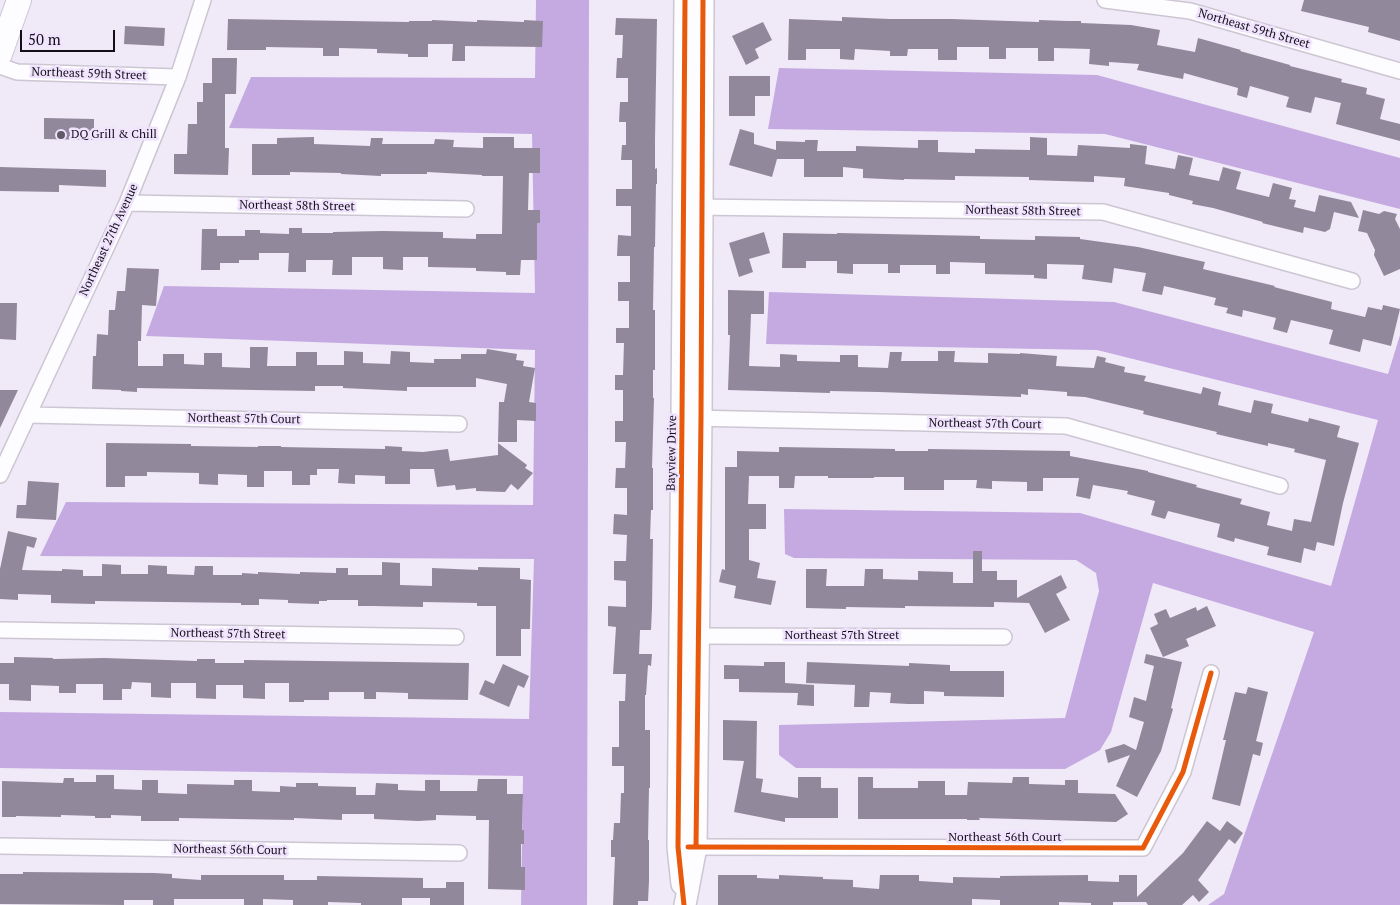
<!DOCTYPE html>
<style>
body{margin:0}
#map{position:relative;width:1400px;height:905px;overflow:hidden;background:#f0e9f7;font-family:"PT Serif",serif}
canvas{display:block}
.scale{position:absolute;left:20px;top:30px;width:95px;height:22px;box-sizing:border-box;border:2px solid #130e18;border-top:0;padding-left:6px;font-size:15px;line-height:18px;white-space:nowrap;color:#130e18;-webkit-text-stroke:4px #efe3fd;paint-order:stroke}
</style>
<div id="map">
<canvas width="1400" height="905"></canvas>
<div class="scale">50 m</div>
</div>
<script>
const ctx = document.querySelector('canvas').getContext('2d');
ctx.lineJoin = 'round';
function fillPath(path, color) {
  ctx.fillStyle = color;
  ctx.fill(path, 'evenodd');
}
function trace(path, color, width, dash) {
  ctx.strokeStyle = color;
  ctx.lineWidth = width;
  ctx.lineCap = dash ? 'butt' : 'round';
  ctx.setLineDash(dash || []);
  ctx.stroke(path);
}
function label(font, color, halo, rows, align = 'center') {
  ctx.font = font + ' "PT Serif",serif';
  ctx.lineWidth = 5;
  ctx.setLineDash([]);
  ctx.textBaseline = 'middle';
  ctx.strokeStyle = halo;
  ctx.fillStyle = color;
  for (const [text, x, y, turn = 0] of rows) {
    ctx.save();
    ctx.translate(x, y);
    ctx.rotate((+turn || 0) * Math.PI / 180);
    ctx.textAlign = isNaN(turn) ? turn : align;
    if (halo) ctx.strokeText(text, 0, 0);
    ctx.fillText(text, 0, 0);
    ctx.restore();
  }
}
fillPath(new Path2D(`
 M536,0h53l-2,905h-66l2,-129 -523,-8v-56l529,7 5,-160 -494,-3 26,-54 467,3 2,-155 -389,-14 18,-50 371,7 -3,-159 -303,-6 22,-51 284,1z
 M779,68l318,7 303,83v51l-295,-75 -337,-5z
 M769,292l345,10 274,72 12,-39v570h-192l16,-11 90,-262 -161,-49 -42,149 -11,18 -35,19 -269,-1 -17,-13v-30l286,-7 34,-127 -3,-18 -20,-13 -282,-2 -9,-4 -1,-45 296,4 251,73 47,-166 -281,-70 -331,-6z`), '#c5aae2');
fillPath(new Path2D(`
 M1304,0h96v41l-32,-9 1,-5 -68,-16z
 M842,17l48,2h62l87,3v-2l28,1h14v2l50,2 29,5 -3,15 38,7 3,-14 43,12 -1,1 50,14v1l52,13 -1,3 26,6 -1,6 19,5 -5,20 20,5v17l-64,-17 5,-21 -26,-6 -4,16 -25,-6 3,-10 -39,-11 -3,12 -10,-3 1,-7 -54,-15 -1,6 -46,-9 2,-6 -30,-2v4l-20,-2 1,-15 -36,-1v13h-16v-13h-32v11h-17v-12h-32v13h-19v-11h-30l-1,7h-17v-5l-35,-2 -1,11 -14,-1v-10h-34v11h-18l1,-41 53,2z
 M616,18l41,1 -2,121v29l2,-1v16h-1l-1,63h-1l-1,63h2v60h-2v28h1l-2,70h1v42h-2l-1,29h3l-1,69 -1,22h-11l-1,24h13l-1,12 -3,-1 -2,30h-1v35h5v58h-1l-1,52h1v41l-1,20h-10v4h-25l2,-48h-4v-17h2l1,-17h6l1,-30h3v-27h-12v-19h7v-46h6l1,-27h-13l3,-47 -8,-1v-20l18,1v-26l-12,-1v-19h12l1,-26 -14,-1 1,-20 13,1v-27h-12l1,-20h9l1,-26h-11v-21h8v-31h-8v-15h8l1,-32h-8v-15h13v-27h-11v-19h12v-26h-13l1,-21 13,1v-30h-15v-17h16v-29h-11l1,-15h4v-23h-7l1,-20h8v-24h-12l1,-20h5l1,-23h-8z
 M228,19l181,3v-1h23v-1l45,2v-2l47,2v-2l19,1 -1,26 -77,-1v15h-13l1,-17h-25v13h-20v-3l-31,-1v-4l-38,-1v8h-16v-8l-57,-1v3h-39z
 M763,22l9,18 -17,9 4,9 -13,7 -14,-29z
 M125,26l40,2 -1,18 -40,-2z
 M212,58h25l-1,36h-11v54h4l-1,27 -54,-1v-20h13l1,-30h9v-22h6v-19h9z
 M729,76h41v20h-15v20h-26z
 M44,118l50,1v21l-50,-1z
 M740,129l14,4v11l22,6v-9l29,1v-2h13l-1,11h39v-5l62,2v-8h20v12l37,1v-4l55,1v-13l17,1v17l30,1 1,-11 52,3v-4l17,2 -2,18 30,5 3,-14 15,3 -4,17 30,6 4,-14 18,5 -5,17 33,8 4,-14 19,5 -3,11 7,1 -2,7 21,5 4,-17 32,7 8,16 -25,-6 -4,17 -5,3 -21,-5 -1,6 -41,-10 1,-1 -50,-14 -21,-4 1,-3 -24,-6v-2l-45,-7 1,-8 -31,-2v6l-65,-2v-3l-74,-1v4l-51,-1v1l-41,-2v-9l-20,-2v10h-39v-18h-27l-5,18 -43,-12z
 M314,137v7l56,2 1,-8h12l-1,6h52l1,-5 19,1 -1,7 30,1v-11h31v11h26v25h-11l-1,37h12v13h-3v37h-16l-1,15h-14v-3l-30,-1v-3l-48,-1v-10h-25v13l-20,-1v-12h-31v18h-20l1,-15h-27v12h-18l1,-19h-30v7h-20v3h-19v7h-19l1,-41h15v7h28v-6h15v3l29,1v-6h13v5h31v-1l50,-1 60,1v6l33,1v-5h26l1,-58h-21v-1l-55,-3v2h-46v2l-40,-2v-1l-51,-1v3h-38v-31h25v-6z
 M0,167l106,3v17l-47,-2v7l-59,-1z
 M1363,210l16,4 5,-3 13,3 -2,5 5,10v40l-16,7 -10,-21 1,-5 -8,-17 -9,-2z
 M764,232l6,21 -21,6 4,13 -14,5 -10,-34z
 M783,233l54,1v-1l143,3v3l55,1v-4l45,1v2l58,8 67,15 -2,7 72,17 -1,1 58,15 -1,7 34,8 3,-10 14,3 1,-5 17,4 -9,37 -28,-7 -3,13 -31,-8 4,-14 -42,-10 -4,13 -14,-4 3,-11 -33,-8 -1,7 -16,-4 2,-5 -14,-3 2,-7 -52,-12 -2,9 -20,-4 4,-18 -32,-5 -2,15 -30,-4 2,-14 -37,-1v15l-13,-1v-3l-49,-1v-11l-35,-1v12h-14v-9h-36v8h-12v-9h-35v10l-16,-1v-12h-31v7h-24z
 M127,268l32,1 -3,37 -14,-1 -1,36h-3v25h25v-12h21v10l20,1v-12h18v14l28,1v-21h18l-1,19h29v-14h21v13h27v-14l19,1v11l27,1 1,-13 19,1v10l24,1v-4h27v-5h25l1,-5 30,5 -1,6 8,1 -1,5 12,2 -6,34 7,1v18l-19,-1v22h-19l1,-40h5l3,-18 -31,-6v9h-69v4l-64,-3v-2h-28v5l-178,-3v4l-16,-1v-1l-29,-1 1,-33h3l1,-22 11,1 1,-25h6l2,-19h8z
 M728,290l36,1v23h-13l-2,52 31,1v-13l17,1v6l43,1v-7h18v12l30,1 2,-16h12l-1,9h37v-10h17l-1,11 34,1v-10l32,1v-1l37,3 -1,10 38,2 3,-12 9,2 -1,4 20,5 -1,5 22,4 -2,5 57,13 2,-7 18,5 -3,13 33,8 3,-13 19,4 -2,9 37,9 1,-4 31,8 -3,11 22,6 -16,60 -9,43 -17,-4 -2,9 -11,-3 -3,15 -34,-8 2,-8 -34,-9 -1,4 -17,-5 3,-13 -52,-13 -3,8 -14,-4 4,-14 -28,-7 1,-3 -35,-6 -3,14 -14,-3 3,-18h-36v13h-16v-9l-35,-1v8l-16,-1 1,-8h-33v10h-40v-13h-30v1h-46v-2h-33l-1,12h-15v-12h-30l-1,28h18v25h-17v31l11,3 -3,15 19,3 -5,24 -37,-7 2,-12 -17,-4 3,-13 3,1v-103h12v-16l42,1v-5l116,2v2h33v-2l142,2v5l68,13 10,2v1l49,13 -1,2 46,12 -2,5 30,8 -3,13 25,6 2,-12 17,3 15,-62 -32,-8 1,-3 -27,-6v3l-52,-12 1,-2 -74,-18 1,-3 -59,-14 -18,-1v-4l-39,-3v6l-7,-1v3l-142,-5 -49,-1v2l-102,-3 2,-55h-2z
 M0,303h17l-1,37 -16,-1z
 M0,390h18l-18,38z
 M106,443l85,1v2l67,1v-1h23v1l104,2v-3l17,1v4l21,1 25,-3 2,12 48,-6v-12l29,22 -2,3 8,5 -15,17 -7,-6 -6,8 -29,-1v-3l-20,2 -1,-5 -18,2 -3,-18h-24v15h-25v-8l-30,-1v9l-17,-1 1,-14h-22v6h-7v10h-18v-14h-28v16h-17v-12l-29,-1v11l-19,-1v-11l-52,-1v4h-22v11h-19z
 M28,481l31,2 -3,37 -40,-2 1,-13h9z
 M8,531l29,7 -3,10 -7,-2 -5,24 40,1v-2l21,1v6h19v-12l19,1v9h27v-9l19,1v8l27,1 1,-9h18v9h29v-2l16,1v-2l42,2v-2l36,1v-5h12v7h34v-13l18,1v22l32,1v-18l46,2v-3l42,1v11l11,1 -1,49h-9v27h-25v-50h-19v-3l-54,-1v5l-50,-1h-15v-6h-31v1h-8v3l-31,-1v-3l-29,-1v6h-18v-2l-146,-2v3l-44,-1v-8l-33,-1v6l-18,-1v-30z
 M973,551h9v20h15v9h20v18l44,-23 6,13 -11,6 14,26 -25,13 -16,-30 -35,-1v5l-89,-1v2l-59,-1v2l-40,-1v-39h21l-1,17h38l1,-17h18v10l35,1v-9l35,1v11h20z
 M1207,606l9,20 -30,13 3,7 -26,11 -13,-29 8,-4 -4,-10 12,-5 4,9 26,-11 1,4z
 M1146,654l36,8 -11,46 2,1 -12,42 -24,46 -21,-11 14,-31 -22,8 -3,-13 19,-6 12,6 8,-28 -15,-5 5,-20 12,4 8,-35 -10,-3z
 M14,657l39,1v1l51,-1 93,3v-2h18v4h29v-3l225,3 -1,37 -60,-1v-6l-32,-1v7h-12v-7h-35v8h-25v2h-15v-19h-24v16l-22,-1v-13h-27v14l-20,-1v-15h-25v15l-20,-1v-14l-19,-1 -1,7h-9v11h-19v-16h-27v9h-17v-7l-28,-1v16l-22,-1v-16h-9v-21h14z
 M764,662h21v21l29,2v21l-17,-1 1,-12 -59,-1v-13h-15v-14l40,1z
 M807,662l102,4v-3l41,2v6h54v26l-60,-1v-4l-20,-1v13h-16l-18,-1 1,-10 -21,-1 -1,15h-15l1,-22 -49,-2z
 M503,664l26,12 -5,12 -6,-3 -9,22 -30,-13 6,-14 9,4z
 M1248,687l20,5 -12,49 7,2 -3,13 -7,-2 -13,52 -28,-7 14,-59h-3l12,-48 11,2z
 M723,720l34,1 -1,57 7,1 -2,13 37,6v-21h23v11h17v30h-53v4l-51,-10 10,-51 -21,-1z
 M96,775h18v14l28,1v-10h16v13l29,1v-10l47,1v-5h18v11l28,1v-6l16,1v-4h22v3l38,1v8h19l1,-12 22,1v6l27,1v-11h15v11h37l1,-12h29v15h16l-1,36h2v14h-3v23h4v23l-37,-1 1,-69h-13v-4l-40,-1v5l-18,1 -44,-2v-5h-32v6l-48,-2v2l-115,-2v3h-38v-5l-30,-1v3h-16v-2l-34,-1v2l-45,-1v1h-14v-36l61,2 1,-5h10v4h22z
 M858,777h15v11h45v-7h27v14h22l1,-13 44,1 1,-6h16v7l36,1v-5h13v13l37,1 13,20 -12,8 -100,-3 -37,-1 1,2h-13v-1h-109z
 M1207,821l13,10 7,-10 16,12 -8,11 -6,-5 -31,41 11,12 -10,10 -6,-7 -11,10h-34l-2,-3h-33v3h-22v-2l-32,-1v3h-59v-5l-28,-1v6h-254v-30h39v3l22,1v-4l44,2v2l30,1v7l26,2 1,-14h39v6l34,2v-6l47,1v-2l88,-1v6l31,1v-7h18v22l46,-44z
 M23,872l131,1 18,1v4l29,2v-5h83v5h33v-4l106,2v10h23v-6h18v23h-34v-7h-28v7h-41v-2l-33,-1v3h-35v-5l-30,-1v6h-19v-6h-70v6h-21v-5h-29v5l-124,-1v-30h23z`), '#92889b');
const street = new Path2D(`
 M1105,0l85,11 210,60
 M0,66l17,6 161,5
 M127,203l339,6
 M693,207l410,5 249,69
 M28,415l431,9
 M691,418l375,8 214,60
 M0,475l127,-272 51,-126 25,-77
 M0,630l456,7
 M688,636l316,1
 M0,846l459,7
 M687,847l456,1 40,-76 28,-99`);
const secondary = new Path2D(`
 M682,884l-4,-37 4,-429 3,-418
 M685,905l11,-58 5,-429 2,-418`);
const primary = new Path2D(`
 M0,54l19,-54`);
trace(street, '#ccc6d2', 18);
trace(secondary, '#ccc6d2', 24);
trace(primary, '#ccc6d2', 26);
trace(street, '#fdfcfe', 15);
trace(secondary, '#fdfcfe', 21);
trace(primary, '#fdfcfe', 24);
trace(new Path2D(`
 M688,847l455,1 40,-76 28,-99
 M696,847l5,-429 2,-418
 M684,905l-6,-58 4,-429 3,-418`), '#e8590c', 5);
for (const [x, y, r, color] of [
 [61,135,5,"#605b66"]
]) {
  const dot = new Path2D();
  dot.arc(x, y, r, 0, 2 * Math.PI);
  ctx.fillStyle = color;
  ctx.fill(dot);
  trace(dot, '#efe3fd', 2);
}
label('12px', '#130e18', '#efe3fd', [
 ["Northeast 59th Street",1254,29,16],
 ["Northeast 59th Street",89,74,2],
 ["Northeast 58th Street",297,206,1],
 ["Northeast 58th Street",1023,211,1],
 ["Northeast 27th Avenue",109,240,-65],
 ["Northeast 57th Court",244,419,1],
 ["Northeast 57th Court",985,424,1],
 ["Bayview Drive",672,453,-89],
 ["Northeast 57th Street",228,634,1],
 ["Northeast 57th Street",842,636],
 ["Northeast 56th Court",1005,838],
 ["Northeast 56th Court",230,850,1]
]);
label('12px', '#130e18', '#efe3fd', [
 ["DQ Grill & Chill",71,135]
], 'left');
</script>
